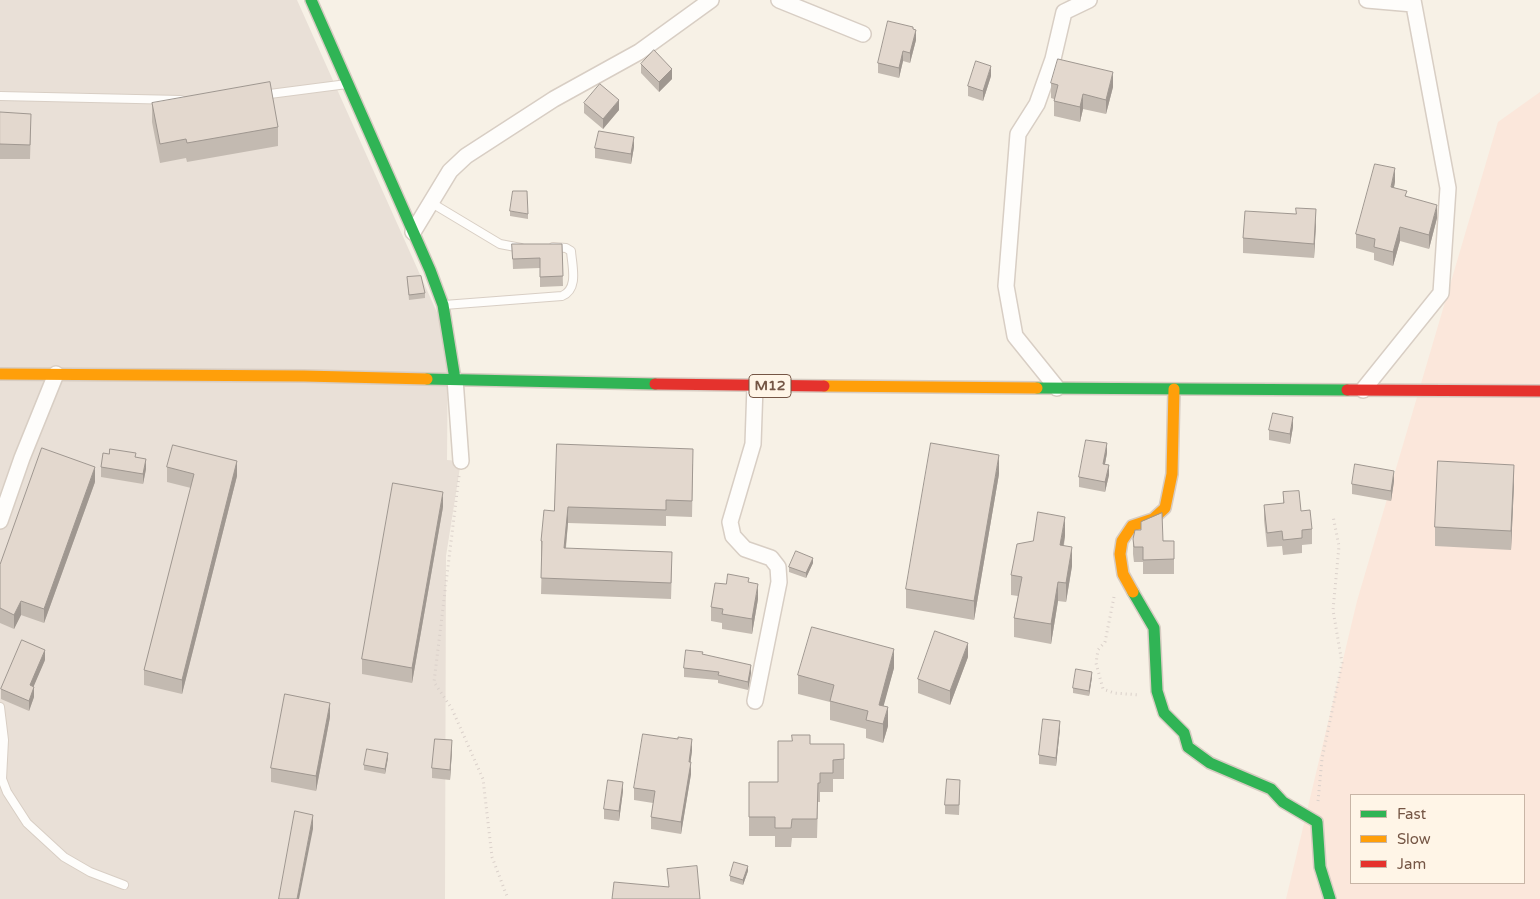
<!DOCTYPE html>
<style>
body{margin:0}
#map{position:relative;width:1540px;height:899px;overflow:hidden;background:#f7f1e6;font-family:"Varela Round",sans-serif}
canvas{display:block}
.legend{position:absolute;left:1350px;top:794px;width:175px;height:90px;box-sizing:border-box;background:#fff5e7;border:1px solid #c8b5a6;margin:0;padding:6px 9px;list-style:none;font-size:15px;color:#755645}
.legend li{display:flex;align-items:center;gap:10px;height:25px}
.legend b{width:25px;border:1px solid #c8b5a6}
</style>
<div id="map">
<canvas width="1540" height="899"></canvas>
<ul class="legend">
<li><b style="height:6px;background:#30b455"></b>Fast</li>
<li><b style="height:6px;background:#ff9f0a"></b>Slow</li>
<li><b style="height:6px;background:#e5322d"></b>Jam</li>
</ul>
</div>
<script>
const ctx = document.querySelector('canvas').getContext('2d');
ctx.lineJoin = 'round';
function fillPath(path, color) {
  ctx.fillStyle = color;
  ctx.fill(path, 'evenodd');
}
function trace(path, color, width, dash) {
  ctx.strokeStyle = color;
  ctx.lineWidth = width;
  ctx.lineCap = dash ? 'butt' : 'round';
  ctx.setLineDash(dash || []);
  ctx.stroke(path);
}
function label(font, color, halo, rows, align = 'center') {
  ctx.font = font + ' "Varela Round",sans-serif';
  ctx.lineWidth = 5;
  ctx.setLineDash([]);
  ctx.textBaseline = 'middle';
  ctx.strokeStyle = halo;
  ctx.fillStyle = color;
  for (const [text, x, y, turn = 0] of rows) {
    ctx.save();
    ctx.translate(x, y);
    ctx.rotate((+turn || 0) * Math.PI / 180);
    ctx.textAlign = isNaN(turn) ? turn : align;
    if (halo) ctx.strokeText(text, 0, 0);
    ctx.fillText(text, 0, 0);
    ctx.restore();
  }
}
fillPath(new Path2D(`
 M1540,92v807h-254l71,-298 141,-479zM1351,795h173v88h-173z`), '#fbe7db');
fillPath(new Path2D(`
 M0,0h297l151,337 -1,123 14,1 -15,95 -1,343h-445z`), '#e9e0d7');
const lane = new Path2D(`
 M262,95l85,-11
 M0,96l181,4
 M430,202l70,42 21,4
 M444,305l118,-9c17,-7 10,-30 9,-45l-5,-3 -13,-1
 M0,707l4,33 -2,39 5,13 20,31 37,34 26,15 34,13`);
const street = new Path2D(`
 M779,0l84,34
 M1367,0l46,4
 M413,232l37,-61 16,-15 88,-57 85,-47 72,-52
 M455,379l6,82
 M1057,388l-42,-52 -9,-50 12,-152 19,-30 16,-45 11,-47 25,-12
 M1363,390l78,-97 7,-105 -35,-188
 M0,521l22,-63 34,-84
 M755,701l24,-119 -1,-15 -7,-9 -26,-9 -12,-13 -3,-14 23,-78 2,-58`);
const fast = new Path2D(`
 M311,0l119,270 13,35 12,74
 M427,379l228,5
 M1037,388l310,2
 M1133,592l21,36 3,63 7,22 20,20 4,14 22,16 61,26 12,13 34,20 3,45 10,32`);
const slow = new Path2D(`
 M0,374l304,2 123,3
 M824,386l213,2
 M1133,592l-10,-18 -3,-20 2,-13 10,-15 21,-7 12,-11 7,-34 2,-85`);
const jam = new Path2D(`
 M655,384l169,2
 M1347,390l193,1`);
trace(lane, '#d8cec4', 10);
trace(street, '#d8cec4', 18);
trace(fast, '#d7ccc2', 14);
trace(slow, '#d7ccc2', 14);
trace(jam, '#d7ccc2', 14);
trace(new Path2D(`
 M459,476l-25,206 18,27 31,70 9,78 16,42
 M1114,597l-9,45 -7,8 -2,13 7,26 11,4 26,2
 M1318,801l4,-42 20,-96 -9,-53 6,-64 -6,-30`), '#dad0ca', 3, [1, 4]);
trace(lane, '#fefdfb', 8);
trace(street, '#fefdfb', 15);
trace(fast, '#30b455', 11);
trace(slow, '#ff9f0a', 11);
trace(jam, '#e5322d', 11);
fillPath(new Path2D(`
 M913,29l3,11 -6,23 -7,-2 -4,17 -21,-5v-10z
 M641,64l31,15 -13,13 -18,-19z
 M991,76l-8,25 -15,-5v-10z
 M1051,83l62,4 -7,27 -23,-5 -3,13 -26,-6v-17l-3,-1z
 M152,103l126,24v19l-91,16 -1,-4 -26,5 -8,-41z
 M584,103l35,7 -16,19 -19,-16z
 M0,112l31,16 -1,31h-30z
 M634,147l-3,17 -36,-6v-10z
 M1395,182l-1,5 43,31 -8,31 -29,-8 -7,25 -19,-6v-7l-18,-5v-14z
 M510,211l18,3v5l-18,-3z
 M1316,224l-2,34 -71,-5v-15z
 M512,244h50l1,42 -23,1v-19l-27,1z
 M407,277l18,16v5l-16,2z
 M1293,427l-3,17 -21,-4v-10z
 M1107,453l-2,11 4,11 -4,17 -26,-5v-10z
 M136,457l10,12 -3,15 -42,-7v-10z
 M693,464l-1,53 -26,-1v10l-98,-3 -2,25 106,20 -1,31 -130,-5 1,-37 -1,-1v-15l13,-30z
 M167,467l70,9 -55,218 -38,-9v-15l47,-182 -24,-6z
 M999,474l-25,146 -68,-12v-19z
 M1394,481l-3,20 -39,-7v-10z
 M95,482l-51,141 -23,-8 -7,14 -14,-6v-58z
 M1514,484l-3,66 -76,-4v-19z
 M1283,492l18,19 11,18v15l-10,1v8l-19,2 -1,-9 -15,1 -3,-27v-15l19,-1z
 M443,507l-31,176 -50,-9v-15z
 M1065,536l-1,9 8,21 -6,36 -8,-1 -7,43 -37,-7v-19l4,-22 -7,-1v-20z
 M1133,539l41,2v33h-31v-12h-9l-1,-8z
 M813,563l-7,15 -17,-6v-5z
 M726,584l32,15 -6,35 -30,-5v-6l-11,-2v-14z
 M703,654l48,19 -3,17 -30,-7v-3l-34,-3v-9z
 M968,657l-18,48 -32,-12v-14z
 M45,660l-12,27 1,10 -5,14 -28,-12v-10z
 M894,668l-11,38 5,20 -5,17 -17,-5v-9l-36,-9v-18l-32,-8v-19z
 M1092,677l-3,19 -16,-3v-5z
 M330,717l-14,74 -45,-9v-14z
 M1060,729l-4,37 -17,-2v-9z
 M810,744h34v35h-11v13h-13v10h-2l-1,36h-25l-1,9h-16v-11h-26v-54h29z
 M452,750l-2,30 -18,-2v-10z
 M692,751l-2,11 1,12 -10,60 -30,-5v-12l2,-14 -19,-3v-12z
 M388,758l-3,16 -21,-4v-5z
 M960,789l-1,26 -14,-1v-9z
 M623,791l-4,30 -15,-2v-10z
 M748,871l-5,14 -13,-4v-5z`), '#c3bab1');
fillPath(new Path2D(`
 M916,30v10l-6,23v-10z
 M903,51v10l-4,17v-10z
 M991,66v10l-8,25v-10z
 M672,69v10l-13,13v-10z
 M1113,72v15l-7,27v-14z
 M1083,94v15l-3,13v-15z
 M619,100v10l-16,19v-10z
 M634,137v10l-3,17v-10z
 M1395,168v14l-4,19v-14z
 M1437,205v13l-8,31v-14z
 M1316,209v15l-2,34v-14z
 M1400,227v14l-7,25v-14z
 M1293,417v10l-3,17v-10z
 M1107,443v10l-4,21v-10z
 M999,455v19l-25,146v-19z
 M146,459v10l-3,15v-10z
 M237,461v15l-55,218v-14z
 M1109,465v10l-4,17v-10z
 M1514,465v19l-3,66v-19z
 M95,467v15l-51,141v-14z
 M1394,471v10l-3,20v-10z
 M443,492v15l-31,176v-15z
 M568,507v16l-4,41v-16z
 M1065,517v19l-5,28v-19z
 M1072,547v19l-6,36v-19z
 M813,558v5l-7,15v-5z
 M1058,582v19l-7,43v-20z
 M758,584v15l-6,35v-15z
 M21,601v14l-7,14v-14z
 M968,643v14l-18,48v-14z
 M894,649v19l-15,55v-18z
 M45,650v10l-15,35v-10z
 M751,665v8l-3,17v-8z
 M1092,672v5l-3,19v-5z
 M34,687v10l-5,14v-10z
 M330,703v14l-14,74v-15z
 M888,707v19l-5,17v-19z
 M1060,721v8l-4,37v-8z
 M692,739v12l-3,23v-12z
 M452,740v10l-2,30v-10z
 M388,753v5l-3,16v-5z
 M691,762v12l-10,60v-12z
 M623,782v9l-4,30v-10z
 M313,815v14l-14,70h-2z
 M748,866v5l-5,14v-5z`), '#9f9790');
const building = new Path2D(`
 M888,21l25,6v2l3,1 -6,23 -7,-2 -4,17 -21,-5z
 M654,50l18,19 -13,13 -18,-18z
 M1058,59l55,13 -7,28 -23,-6 -3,13 -26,-6 4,-16 -7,-2z
 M976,61l15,5 -8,25 -15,-5z
 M270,82l8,45 -91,16 -1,-4 -26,5 -8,-41z
 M600,84l19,16 -16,19 -19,-16z
 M0,112l31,2 -1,31 -30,-1z
 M599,131l35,6 -3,17 -36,-6z
 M1375,164l20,4 -4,19 16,4 -2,5 32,9 -8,30 -29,-8 -7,25 -19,-5 1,-8 -19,-5z
 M513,191h14l1,23 -18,-3z
 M1296,208l20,1 -2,35 -71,-6 2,-27 51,3z
 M512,244h50l1,32 -23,1v-19l-27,1z
 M421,276l4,17 -16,2 -2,-18z
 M1273,413l20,4 -3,17 -21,-4z
 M1086,440l21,3 -4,21 6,1 -4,17 -26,-5z
 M931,443l68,12 -25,146 -68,-12z
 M557,444l136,5 -1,52 -26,-1v10l-98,-3 -4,41 108,4 -1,31 -130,-5 1,-37h-1l3,-31 10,1z
 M173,445l64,16 -55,219 -38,-10 50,-196 -27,-7z
 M42,448l53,19 -51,142 -23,-8 -7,14 -14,-7v-43z
 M110,449l26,4 -1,4 11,2 -3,15 -42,-7 2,-14 6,1z
 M1438,461l76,4 -3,66 -76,-4z
 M1355,464l39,7 -3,20 -39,-7z
 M393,483l50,9 -31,176 -50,-9z
 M1299,491l2,20 9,-1 2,19 -10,1v8l-19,2 -1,-9 -15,2 -3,-28 20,-2 -1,-11z
 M1038,512l27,5 -5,28 12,2 -6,36 -8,-1 -7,42 -37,-6 8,-41 -11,-2 6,-31 16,-3z
 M1162,513l1,28h11v18l-31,1v-13h-9l-1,-8 2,-9h6v-8z
 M796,551l17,7 -7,15 -17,-6z
 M728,574l21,4 -1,4 10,2 -6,35 -30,-5 1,-5 -12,-2 4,-24 11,1z
 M812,627l82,22 -15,56 9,2 -5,17 -17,-4 2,-9 -38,-10 4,-16 -36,-10z
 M935,631l33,12 -18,48 -32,-12z
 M22,640l23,10 -15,35 4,2 -5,14 -28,-12z
 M686,650l17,2 -1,2 49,11 -3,17 -30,-7 1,-3 -35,-4z
 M1076,669l16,3 -3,19 -16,-3z
 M285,694l45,9 -14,73 -45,-8z
 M1043,719l17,2 -4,37 -17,-3z
 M643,734l35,5v-2l14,2 -3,23h2l-10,60 -30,-5 4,-26 -21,-3z
 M792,735h18v9h34v15l-11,1v13h-13v10h-2l-1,36h-25l-1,9h-16v-11h-26v-35h29v-41h14z
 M435,739l17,1 -2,30 -18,-2z
 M367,749l21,4 -3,16 -21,-4z
 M947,779l13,1 -1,25h-14z
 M608,780l15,2 -4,29 -15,-2z
 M295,811l18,4 -16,84h-18z
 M734,862l14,4 -5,14 -13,-4z
 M697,866l3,33h-88l2,-17 55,5 -2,-18z`);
fillPath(building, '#e3d8ce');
trace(building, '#9f9790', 1);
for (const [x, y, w] of [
 [770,386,42]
]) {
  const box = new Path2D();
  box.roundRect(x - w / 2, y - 11.5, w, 23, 4);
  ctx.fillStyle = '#fff5e7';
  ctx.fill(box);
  trace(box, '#755645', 1);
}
label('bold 14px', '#755645', null, [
 ["M12",770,386]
]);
</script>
